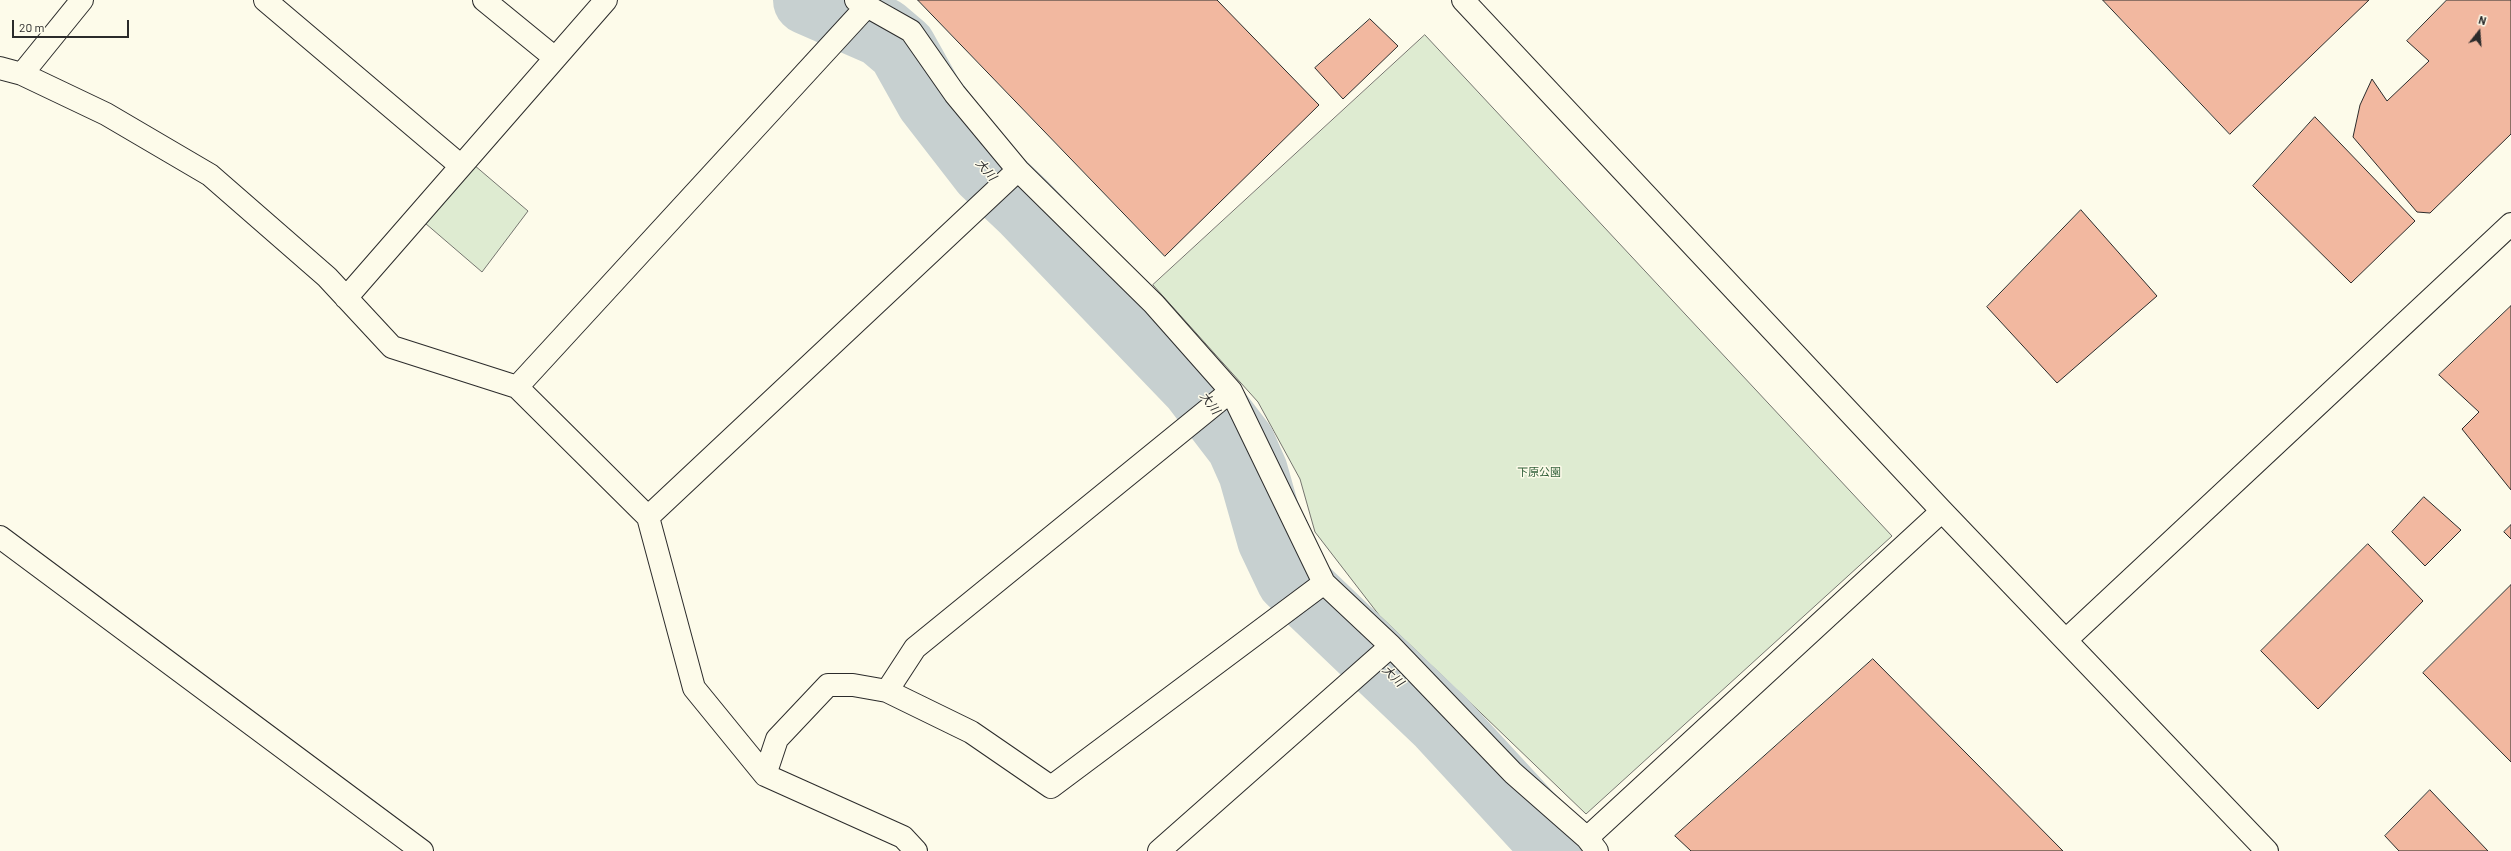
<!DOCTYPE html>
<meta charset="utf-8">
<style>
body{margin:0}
#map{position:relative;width:2511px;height:851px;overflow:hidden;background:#fdfbea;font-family:Barlow,sans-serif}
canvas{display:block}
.north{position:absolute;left:2459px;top:12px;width:40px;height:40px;-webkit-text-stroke:3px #fdfbea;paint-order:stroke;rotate:17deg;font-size:11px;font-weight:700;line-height:16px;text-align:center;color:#2b2b2b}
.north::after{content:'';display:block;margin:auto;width:14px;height:18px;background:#2b2b2b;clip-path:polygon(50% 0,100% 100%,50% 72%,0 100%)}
.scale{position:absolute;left:12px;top:20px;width:117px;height:18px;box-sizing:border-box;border:2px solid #2b2b2b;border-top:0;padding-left:5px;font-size:12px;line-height:14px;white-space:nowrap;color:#2b2b2b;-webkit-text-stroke:3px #fdfbea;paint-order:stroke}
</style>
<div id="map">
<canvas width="2511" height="851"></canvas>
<div class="north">N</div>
<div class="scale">20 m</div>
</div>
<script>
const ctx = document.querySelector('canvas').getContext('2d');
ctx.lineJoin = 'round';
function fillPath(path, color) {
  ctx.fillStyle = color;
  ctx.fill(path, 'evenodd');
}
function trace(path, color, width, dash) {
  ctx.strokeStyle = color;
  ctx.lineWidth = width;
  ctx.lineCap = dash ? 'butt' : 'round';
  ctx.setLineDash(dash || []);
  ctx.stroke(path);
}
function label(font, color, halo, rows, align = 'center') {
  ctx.font = font + ' Barlow,"Noto Sans JP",sans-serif';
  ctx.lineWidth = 3;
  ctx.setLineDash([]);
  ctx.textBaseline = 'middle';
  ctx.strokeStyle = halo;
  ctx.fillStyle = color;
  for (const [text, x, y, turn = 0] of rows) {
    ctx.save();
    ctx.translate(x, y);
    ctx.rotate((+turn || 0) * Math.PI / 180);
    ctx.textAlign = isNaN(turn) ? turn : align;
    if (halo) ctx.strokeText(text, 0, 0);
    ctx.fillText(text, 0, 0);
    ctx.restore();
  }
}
const green = new Path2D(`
 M1425,35l467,501 -306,278 -207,-199 -64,-83 -15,-53 -42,-77 -105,-117z
 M467,159l61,52 -46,61 -64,-55z`);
fillPath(green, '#deebd1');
trace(green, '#74746e', 1);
trace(new Path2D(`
 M808,0l74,32 20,17 28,50 55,71 39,37 171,178 46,60 12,27 19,67 19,40 150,143 119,129`), '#c7d0d0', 70);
const building = new Path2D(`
 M918,0h299l102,105 -154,151z
 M2103,0h266l-139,134z
 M2447,0h64v134l-81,79 -13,-1 -64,-75 7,-32 12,-26 15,22 42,-40 -22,-20z
 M1370,19l28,27 -55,53 -28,-31z
 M2315,117l100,104 -64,62 -98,-97z
 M2081,210l76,86 -100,87 -70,-76z
 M2511,306v184l-49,-61 17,-17 -40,-37z
 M2424,497l37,33 -36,36 -33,-34z
 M2511,525v14l-7,-7z
 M2368,544l55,57 -105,108 -57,-58z
 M2511,585v177l-88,-89z
 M1873,659l190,192h-372l-16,-15z
 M2430,790l58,61h-89l-14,-15z`);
fillPath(building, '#f2b8a0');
trace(building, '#2b2b2b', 1);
const minor = new Path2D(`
 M265,0l196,166
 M484,0l71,58
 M856,0l55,31 44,63 63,76 136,134 77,87 93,192 67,63 122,127 74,65 10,13
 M1463,0l479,511 325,340
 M0,68l22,6 84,40 104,61 117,102 65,70 125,40 131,130 46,171 71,87 138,62 13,14
 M22,74l60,-74
 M346,298l260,-298
 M517,387l351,-382
 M648,517l370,-347
 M0,537l422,314
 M2066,640l445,-416
 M887,691l28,-43 316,-257
 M765,775l12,-36 51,-54h25l34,6 84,41 80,55 273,-204
 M1587,838l355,-327
 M1159,851l232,-205`);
trace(minor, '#2b2b2b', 24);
trace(minor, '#fdfbea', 22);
label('11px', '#34623c', '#fdfbea', [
 ["下原公園",1539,472]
]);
label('italic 12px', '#2b2b2b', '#fdfbea', [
 ["大川",986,170,49],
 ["大川",1210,403,53],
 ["大川",1393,676,44]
]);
</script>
